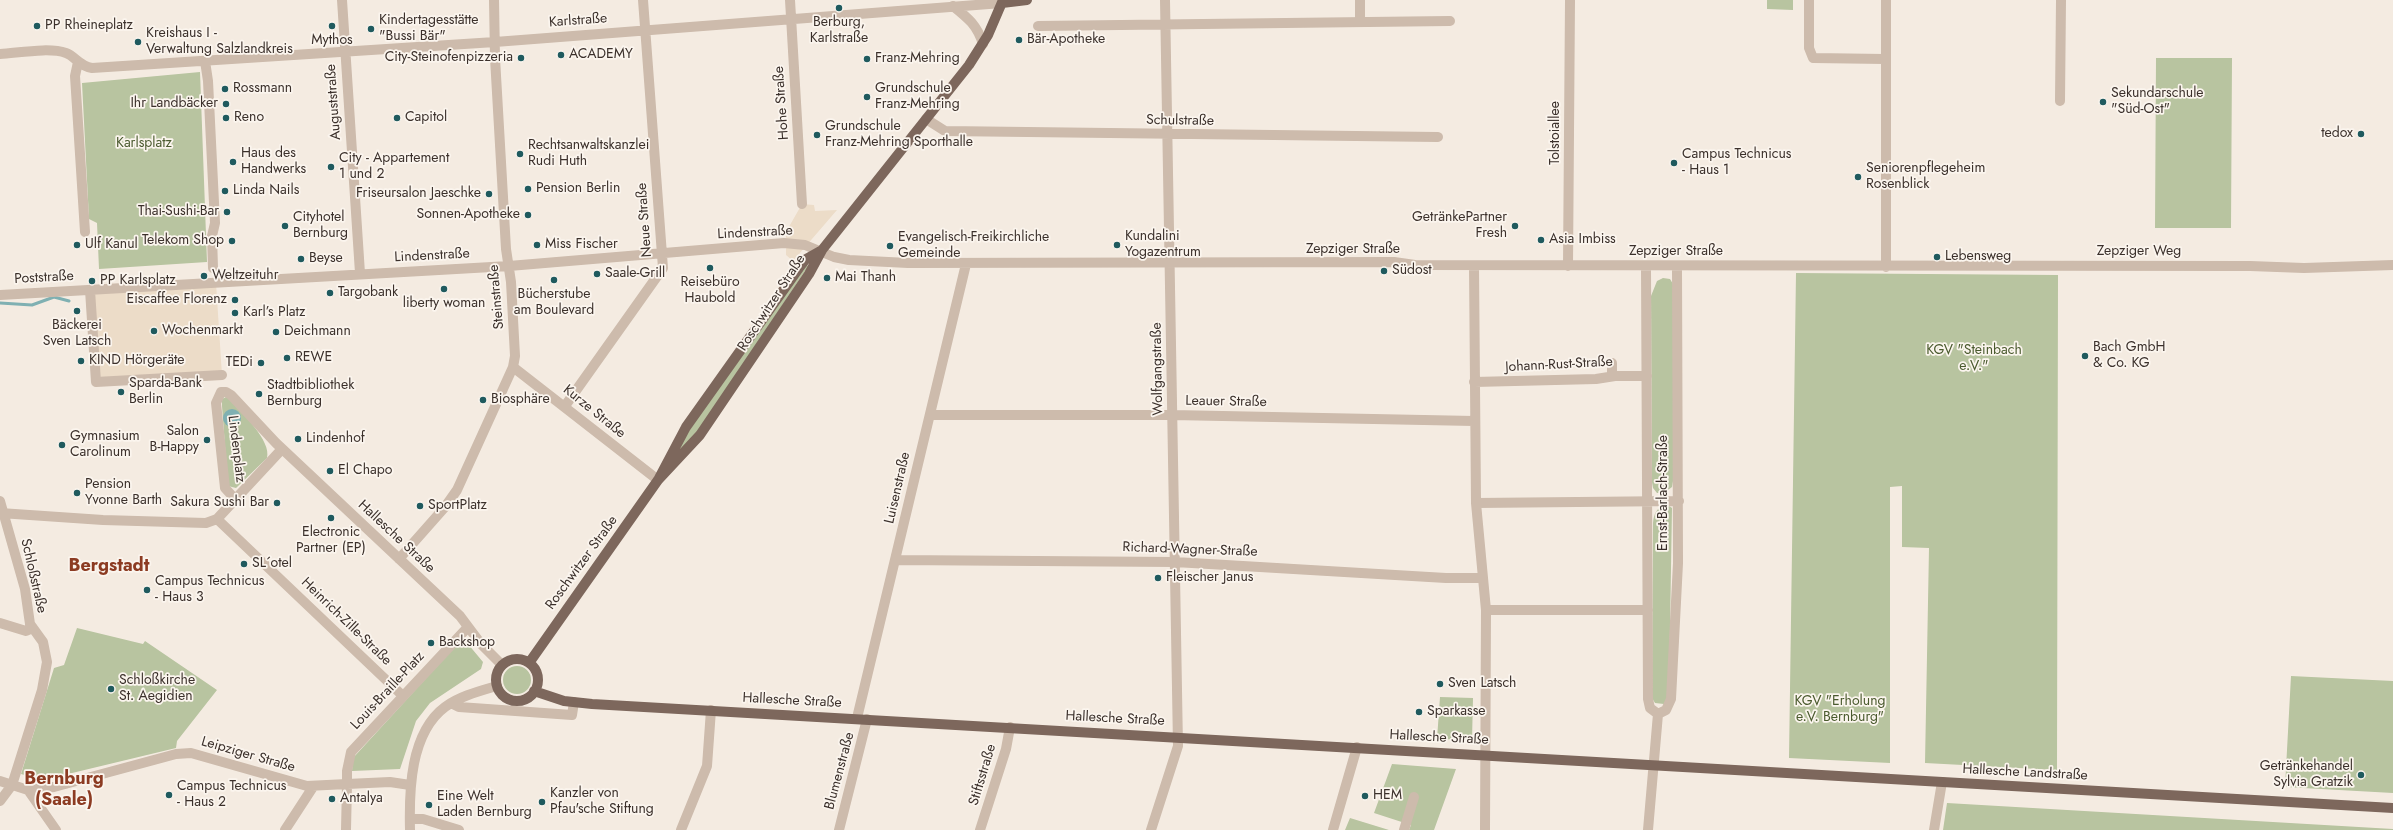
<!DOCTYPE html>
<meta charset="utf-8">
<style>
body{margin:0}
canvas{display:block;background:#f4ebe1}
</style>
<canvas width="2393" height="830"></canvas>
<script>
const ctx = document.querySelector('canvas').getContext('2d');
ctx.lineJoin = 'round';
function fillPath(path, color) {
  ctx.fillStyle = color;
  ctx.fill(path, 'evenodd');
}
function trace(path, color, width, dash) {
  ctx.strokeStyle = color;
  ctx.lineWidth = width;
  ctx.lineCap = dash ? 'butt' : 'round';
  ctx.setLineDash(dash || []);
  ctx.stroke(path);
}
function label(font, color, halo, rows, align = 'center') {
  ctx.font = font + ' Jost,sans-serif';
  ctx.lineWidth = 3.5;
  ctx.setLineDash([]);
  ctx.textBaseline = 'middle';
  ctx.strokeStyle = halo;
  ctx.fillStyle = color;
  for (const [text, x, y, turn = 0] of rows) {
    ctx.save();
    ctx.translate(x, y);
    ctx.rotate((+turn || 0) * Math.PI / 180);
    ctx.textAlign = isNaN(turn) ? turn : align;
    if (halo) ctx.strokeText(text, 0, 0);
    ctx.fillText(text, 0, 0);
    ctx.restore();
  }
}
fillPath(new Path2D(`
 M1767,0h26v10l-26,-1z
 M2156,58h76l-1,170h-76z
 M200,72l7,190 -108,7 -2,-46 -8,-4 -7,-136z
 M809,265l-109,164 -26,28 14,-28 115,-162z
 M1796,273l262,2 -1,495 -132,-7 4,-215 -27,-1v-61l-12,1v276l-101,-5z
 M1663,278l7,1 3,5v197l-1,6 -8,6h-7l-4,-5 -1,-6 -1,-186 6,-15z
 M226,397l3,1c12,14 43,43 38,60l-31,30 -8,-2 -6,-80v-7z
 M1666,504l6,4 -3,181 -1,8 -4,7 -9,-1 -3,-5 1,-175c1,-9 3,-15 13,-19z
 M77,628l66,16 2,-3 72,49 -40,51 -1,7 -133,32 -22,-6 33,-106 10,-3z
 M463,638l20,24 -2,7 -51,34 -14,18 -16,48 -48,2 1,-13z
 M503 680a14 14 0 1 1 28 0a14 14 0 1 1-28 0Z
 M2291,676l102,5v112l-108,-6z
 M1440,697l33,1 -1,42 -35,-1z
 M1392,764l64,5 -22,61h-25l2,-5 -37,-12z
 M1947,803l446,26v1h-450z
 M1350,818l39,12h-44z`), '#b8c4a0');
fillPath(new Path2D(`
 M802,204l12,1 1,6 22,-1 -44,51 -7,-6v-23z
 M216,283l6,92 -126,7 -6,-92z`), '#ecdcc8');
fillPath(new Path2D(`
 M223 418a9 9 0 1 1 18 0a9 9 0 1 1-18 0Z`), '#7fb0b2');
trace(new Path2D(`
 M0,303l32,2 22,-8 15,4`), '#7fb0b2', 3);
trace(new Path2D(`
 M342,0l18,273
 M790,0l12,204
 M1809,0v48l4,10 72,1
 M1886,0v267
 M953,6c15,12 24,19 30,38
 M1360,22v-22
 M1038,26l412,-5
 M0,54c18,-1 49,-7 66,-1 9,3 13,13 26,15l403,-26 507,-39
 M205,61l3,20 7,142 -3,13 1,32
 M78,62l-3,14 10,156
 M2060,101l1,-101
 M926,119l19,12 493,6
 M1474,266l2,237 10,107 -1,220
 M1568,266l2,-266
 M1646,266l2,433 2,9 8,6
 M90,290l6,92 126,-7
 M0,295l509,-29 275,-23 21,2 29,12 15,3 59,3 486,-1 21,3 835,1 54,2 89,-3
 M513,367l145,113
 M1612,376v-13
 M1474,382l122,-3 19,-3h32
 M565,406l98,-138 -20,-268
 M930,415h242l302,6
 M235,499l-10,-11 -9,-85 5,-11h5l5,3 45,48 184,173 21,28 21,21
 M0,501l25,88 5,35 13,18 4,20 -5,28 -30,95 -12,16
 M1476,503l203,-2
 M0,513l103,7 103,3 11,-4 65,-70
 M217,519l186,177
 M399,559l46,-52 12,-17 56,-123 2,-11 -4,-74 -5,-33 -11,-191 -1,-58
 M895,560l280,2 271,16h37
 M1486,610h162
 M0,623l26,8 7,-3
 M451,703l8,4 113,8 2,-13
 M1658,714l8,-4 5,-11 7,-136 -1,-297
 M857,718l109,-454
 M0,781l28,9 26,-3 122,-33 15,-1 116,33 40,-2 -1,46
 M410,785l-20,-3 -43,2v-13l4,-19 117,-125
 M28,790l28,40
 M410,819h13l36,11
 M285,830l28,-43
 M410,830c-1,-39 0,-97 35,-123 15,-11 35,-16 52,-21
 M681,830l26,-64 4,-56
 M839,830l28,-111
 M980,830l26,-81 4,-22
 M1151,830l27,-84 -13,-746
 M1333,830l24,-83
 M1404,830l10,-33
 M1648,830l10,-116
 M1934,830l8,-48`), '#cdbbac', 10);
trace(new Path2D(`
 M1002,3l25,-3
 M658,480l42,-45 109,-161 13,-24 147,-185 19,-30 15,-35
 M496 680a21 21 0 1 1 42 0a21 21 0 1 1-42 0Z
 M529,663l129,-183 28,-53 113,-159 7,-9 16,-9
 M534,691l30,10 28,3 1801,104`), '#7d675c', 10);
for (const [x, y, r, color] of [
 [839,8,4,"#1f5a5e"],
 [37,26,4,"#1f5a5e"],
 [332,26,4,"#1f5a5e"],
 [371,29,4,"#1f5a5e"],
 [1019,40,4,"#1f5a5e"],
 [138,42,4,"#1f5a5e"],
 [561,55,4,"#1f5a5e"],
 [521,58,4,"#1f5a5e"],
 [867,59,4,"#1f5a5e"],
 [225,89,4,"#1f5a5e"],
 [867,97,4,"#1f5a5e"],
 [2103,102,4,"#1f5a5e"],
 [226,104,4,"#1f5a5e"],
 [226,118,4,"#1f5a5e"],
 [397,118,4,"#1f5a5e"],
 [2361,134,4,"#1f5a5e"],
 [817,135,4,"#1f5a5e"],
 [520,154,4,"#1f5a5e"],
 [233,162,4,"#1f5a5e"],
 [1674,163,4,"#1f5a5e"],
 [331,167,4,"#1f5a5e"],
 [1858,177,4,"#1f5a5e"],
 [528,189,4,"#1f5a5e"],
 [225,191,4,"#1f5a5e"],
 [489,194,4,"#1f5a5e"],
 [227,212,4,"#1f5a5e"],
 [528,215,4,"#1f5a5e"],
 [285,226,4,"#1f5a5e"],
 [1515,226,4,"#1f5a5e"],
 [1541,240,4,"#1f5a5e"],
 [232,241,4,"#1f5a5e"],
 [77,245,4,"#1f5a5e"],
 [537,245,4,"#1f5a5e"],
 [1117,245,4,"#1f5a5e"],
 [890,246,4,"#1f5a5e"],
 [1937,257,4,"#1f5a5e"],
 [301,259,4,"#1f5a5e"],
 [710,268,4,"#1f5a5e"],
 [1384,271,4,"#1f5a5e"],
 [597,274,4,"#1f5a5e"],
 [204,276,4,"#1f5a5e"],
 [827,278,4,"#1f5a5e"],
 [554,280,4,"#1f5a5e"],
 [92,281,4,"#1f5a5e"],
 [444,289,4,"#1f5a5e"],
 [330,293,4,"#1f5a5e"],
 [235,300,4,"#1f5a5e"],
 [77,311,4,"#1f5a5e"],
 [235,313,4,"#1f5a5e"],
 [154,331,4,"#1f5a5e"],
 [276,332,4,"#1f5a5e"],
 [2085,356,4,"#1f5a5e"],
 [287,358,4,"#1f5a5e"],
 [81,361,4,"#1f5a5e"],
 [261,363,4,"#1f5a5e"],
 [121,392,4,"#1f5a5e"],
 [259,394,4,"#1f5a5e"],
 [483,400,4,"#1f5a5e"],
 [298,439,4,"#1f5a5e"],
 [207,440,4,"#1f5a5e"],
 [62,445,4,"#1f5a5e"],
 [330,471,4,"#1f5a5e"],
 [77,493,4,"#1f5a5e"],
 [277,503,4,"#1f5a5e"],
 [420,506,4,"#1f5a5e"],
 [331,518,4,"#1f5a5e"],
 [244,564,4,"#1f5a5e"],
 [1158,578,4,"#1f5a5e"],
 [147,590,4,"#1f5a5e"],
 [431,643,4,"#1f5a5e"],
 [1440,684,4,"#1f5a5e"],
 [111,689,4,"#1f5a5e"],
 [1419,712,4,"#1f5a5e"],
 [2361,775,4,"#1f5a5e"],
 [169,795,4,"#1f5a5e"],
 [1365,796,4,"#1f5a5e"],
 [332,799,4,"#1f5a5e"],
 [542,802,4,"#1f5a5e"],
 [429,805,4,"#1f5a5e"]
]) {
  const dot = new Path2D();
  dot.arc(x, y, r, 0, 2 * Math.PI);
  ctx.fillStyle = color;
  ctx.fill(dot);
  trace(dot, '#fbf5ee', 1.5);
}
label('14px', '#3b302b', '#fbf5ee', [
 ["Kindertagesstätte",379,21],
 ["\"Bussi Bär\"",379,37],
 ["Berburg,",839,23,"center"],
 ["Karlstraße",839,39,"center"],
 ["PP Rheineplatz",45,26],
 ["Kreishaus I -",146,34],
 ["Verwaltung Salzlandkreis",146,50],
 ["Bär-Apotheke",1027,40],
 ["Mythos",332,41,"center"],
 ["ACADEMY",569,55],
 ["City-Steinofenpizzeria",513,58,"right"],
 ["Franz-Mehring",875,59],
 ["Rossmann",233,89],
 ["Grundschule",875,89],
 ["Franz-Mehring",875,105],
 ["Sekundarschule",2111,94],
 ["\"Süd-Ost\"",2111,110],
 ["Ihr Landbäcker",218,104,"right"],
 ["Reno",234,118],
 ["Capitol",405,118],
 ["Grundschule",825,127],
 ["Franz-Mehring Sporthalle",825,143],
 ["tedox",2353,134,"right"],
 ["Rechtsanwaltskanzlei",528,146],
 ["Rudi Huth",528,162],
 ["Haus des",241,154],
 ["Handwerks",241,170],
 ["Campus Technicus",1682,155],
 ["- Haus 1",1682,171],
 ["City - Appartement",339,159],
 ["1 und 2",339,175],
 ["Seniorenpflegeheim",1866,169],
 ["Rosenblick",1866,185],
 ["Pension Berlin",536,189],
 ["Linda Nails",233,191],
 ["Friseursalon Jaeschke",481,194,"right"],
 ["Thai-Sushi-Bar",219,212,"right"],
 ["Sonnen-Apotheke",520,215,"right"],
 ["Cityhotel",293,218],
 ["Bernburg",293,234],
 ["GetränkePartner",1507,218,"right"],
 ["Fresh",1507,234,"right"],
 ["Kundalini",1125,237],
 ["Yogazentrum",1125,253],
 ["Evangelisch-Freikirchliche",898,238],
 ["Gemeinde",898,254],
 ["Asia Imbiss",1549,240],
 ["Telekom Shop",224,241,"right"],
 ["Ulf Kanul",85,245],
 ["Miss Fischer",545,245],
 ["Lebensweg",1945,257],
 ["Beyse",309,259],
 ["Südost",1392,271],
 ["Saale-Grill",605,274],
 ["Weltzeituhr",212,276],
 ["Mai Thanh",835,278],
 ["PP Karlsplatz",100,281],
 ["Reisebüro",710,283,"center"],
 ["Haubold",710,299,"center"],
 ["Targobank",338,293],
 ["Bücherstube",554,295,"center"],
 ["am Boulevard",554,311,"center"],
 ["Eiscaffee Florenz",227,300,"right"],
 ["liberty woman",444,304,"center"],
 ["Karl’s Platz",243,313],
 ["Bäckerei",77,326,"center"],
 ["Sven Latsch",77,342,"center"],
 ["Wochenmarkt",162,331],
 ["Deichmann",284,332],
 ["Bach GmbH",2093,348],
 ["& Co. KG",2093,364],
 ["REWE",295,358],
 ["KIND Hörgeräte",89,361],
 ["TEDi",253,363,"right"],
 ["Sparda-Bank",129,384],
 ["Berlin",129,400],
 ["Stadtbibliothek",267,386],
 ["Bernburg",267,402],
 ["Biosphäre",491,400],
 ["Salon",199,432,"right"],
 ["B-Happy",199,448,"right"],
 ["Gymnasium",70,437],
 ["Carolinum",70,453],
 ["Lindenhof",306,439],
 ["El Chapo",338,471],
 ["Pension",85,485],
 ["Yvonne Barth",85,501],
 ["Sakura Sushi Bar",269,503,"right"],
 ["SportPlatz",428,506],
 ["Electronic",331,533,"center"],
 ["Partner (EP)",331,549,"center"],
 ["SL´otel",252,564],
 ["Fleischer Janus",1166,578],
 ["Campus Technicus",155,582],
 ["- Haus 3",155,598],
 ["Backshop",439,643],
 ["Schloßkirche",119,681],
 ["St. Aegidien",119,697],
 ["Sven Latsch",1448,684],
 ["Sparkasse",1427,712],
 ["Getränkehandel",2353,767,"right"],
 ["Sylvia Gratzik",2353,783,"right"],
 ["Campus Technicus",177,787],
 ["- Haus 2",177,803],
 ["Kanzler von",550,794],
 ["Pfau'sche Stiftung",550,810],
 ["HEM",1373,796],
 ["Eine Welt",437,797],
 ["Laden Bernburg",437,813],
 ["Antalya",340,799]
], 'left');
label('14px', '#3b302b', '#fbf5ee', [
 ["Karlstraße",578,21,-4],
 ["Auguststraße",334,102,-94],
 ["Hohe Straße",782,103,-94],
 ["Schulstraße",1180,121,1],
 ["Tolstoiallee",1556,133,-90],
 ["Neue Straße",645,220,-94],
 ["Lindenstraße",755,233,-3],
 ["Zepziger Straße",1353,250],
 ["Zepziger Straße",1676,252],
 ["Zepziger Weg",2139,252],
 ["Lindenstraße",432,256,-3],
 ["Poststraße",44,278,-3],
 ["Steinstraße",497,297,-95],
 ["Roschwitzer Straße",772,303,-57],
 ["Johann-Rust-Straße",1559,365,-3],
 ["Wolfgangstraße",1158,369,-91],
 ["Leauer Straße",1226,402,1],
 ["Kurze Straße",594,412,39],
 ["Lindenplatz",236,449,83],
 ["Luisenstraße",898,488,-77],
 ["Ernst-Barlach-Straße",1664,493,-90],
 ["Hallesche Straße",396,537,43],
 ["Richard-Wagner-Straße",1190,550,2],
 ["Roschwitzer Straße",582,563,-54],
 ["Schloßstraße",33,576,77],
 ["Heinrich-Zille-Straße",346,622,44],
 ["Louis-Braille-Platz",388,691,-47],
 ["Hallesche Straße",792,701,3],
 ["Hallesche Straße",1115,719,3],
 ["Hallesche Straße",1439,738,3],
 ["Leipziger Straße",248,755,16],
 ["Blumenstraße",840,771,-75],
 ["Hallesche Landstraße",2025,773,3],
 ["Stiftsstraße",983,775,-73]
]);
label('14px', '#4a5a2e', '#fbf5ee', [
 ["Karlsplatz",144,144],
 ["KGV \"Steinbach",1974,351],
 ["e.V.\"",1974,367],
 ["KGV \"Erholung",1840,702],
 ["e.V. Bernburg\"",1840,718]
]);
label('bold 18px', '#8c3b22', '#fbf5ee', [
 ["Bergstadt",109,567],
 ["Bernburg",64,780],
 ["(Saale)",64,801]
]);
</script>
